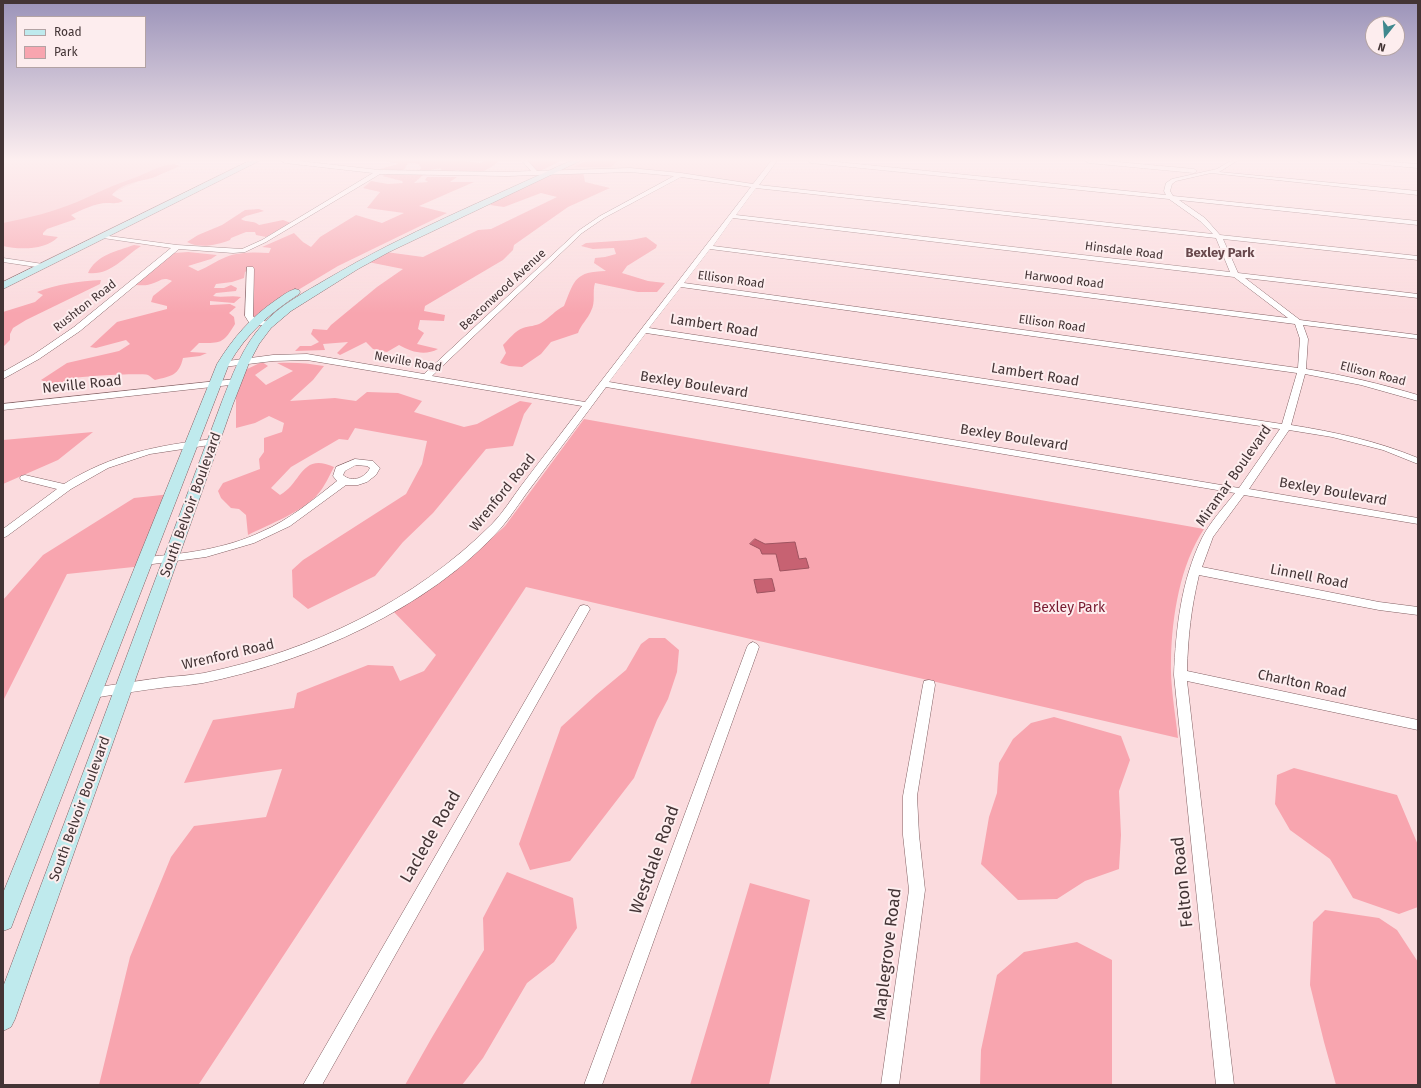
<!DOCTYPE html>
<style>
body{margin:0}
#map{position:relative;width:1421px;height:1088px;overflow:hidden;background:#fbdbde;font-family:"Fira Sans",sans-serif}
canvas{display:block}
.frame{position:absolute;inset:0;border:4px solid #433435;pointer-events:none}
.legend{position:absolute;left:16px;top:16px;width:130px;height:52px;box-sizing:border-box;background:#fdedee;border:1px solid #b3a3a4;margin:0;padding:5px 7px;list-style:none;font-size:12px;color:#433435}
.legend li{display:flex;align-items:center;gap:8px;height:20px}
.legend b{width:20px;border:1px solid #b3a3a4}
.north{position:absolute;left:1365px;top:16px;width:40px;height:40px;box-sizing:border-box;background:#fdedee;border:1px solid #b3a3a4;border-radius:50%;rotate:197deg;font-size:11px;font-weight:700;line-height:16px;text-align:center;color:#433435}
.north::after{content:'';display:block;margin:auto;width:14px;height:18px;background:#40888e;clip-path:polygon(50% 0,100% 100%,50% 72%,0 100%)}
</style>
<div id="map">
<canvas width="1421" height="1088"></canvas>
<div class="frame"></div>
<ul class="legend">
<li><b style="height:5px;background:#bfeaed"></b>Road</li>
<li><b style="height:11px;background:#f8a5af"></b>Park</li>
</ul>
<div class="north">N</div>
</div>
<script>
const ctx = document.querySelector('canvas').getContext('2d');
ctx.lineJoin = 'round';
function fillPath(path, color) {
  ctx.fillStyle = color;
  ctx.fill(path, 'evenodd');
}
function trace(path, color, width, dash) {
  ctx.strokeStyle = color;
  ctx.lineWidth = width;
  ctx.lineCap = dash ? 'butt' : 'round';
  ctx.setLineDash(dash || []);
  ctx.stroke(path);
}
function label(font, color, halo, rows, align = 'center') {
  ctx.font = font + ' "Fira Sans",sans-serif';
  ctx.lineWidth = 4;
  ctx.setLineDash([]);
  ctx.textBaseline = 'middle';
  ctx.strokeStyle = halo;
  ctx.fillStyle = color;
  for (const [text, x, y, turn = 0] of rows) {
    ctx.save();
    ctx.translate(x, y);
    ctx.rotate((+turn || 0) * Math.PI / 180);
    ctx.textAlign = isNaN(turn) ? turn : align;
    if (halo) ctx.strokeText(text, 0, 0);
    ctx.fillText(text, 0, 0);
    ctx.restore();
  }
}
fillPath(new Path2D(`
 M3,161h180l-175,80h-5z
 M576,161h198l-19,25 -125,-16 -78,2z`), '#facacf');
fillPath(new Path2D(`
 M385,161h81l15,2 3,-2h15c-9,9 -29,19 -41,9l-11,3h-10l5,-4c-6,-1 -15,3 -23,2l2,-3 -2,-4 -11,-1 -5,8 -23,-2 18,-5z
 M525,161h36l-25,12z
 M597,161h21l-7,6h-37l9,-5z
 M174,164l7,2c-9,3 -17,7 -26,11 -15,5 -33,5 -43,18l11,6c-5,3 -10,2 -16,2 -12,0 -25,7 -36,12l5,4 -29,10 -4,4v2l15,2c-12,13 -38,13 -55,9v-23c25,-5 50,-11 74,-21 20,-9 36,-17 57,-24 14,-5 25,-13 40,-14z
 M583,171l2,11 25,6 -42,19 -54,38 -1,5 -10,10 -78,46 -1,5 21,4 -1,6 -24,-1 -2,9 6,4 -7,11 21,5c-13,7 -27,3 -39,-4l-12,7 -14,-3 -7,-7 -26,13 -3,-2 11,-11 -25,2 2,6 -30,1 5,-5h11l8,-4 -8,-8 2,-5 14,1 4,-5 46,-38 26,-18 -35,-7 18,-10 37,5 55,-27 13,-1 66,-32 -16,-4 -37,14 -14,-2 6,-5 56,-28z
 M387,174l36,1 -9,8 14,-1 -3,-2 2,-3h30l-7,5h24l-55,24 28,7 -109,53 -50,30 -35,26 -4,-52 -4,2 -1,6 -12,4 -16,2 -2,4h10l7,-3 6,3 -1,3 -20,2 -3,3c9,2 18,-1 28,1l-7,6 -24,-2v4l20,-1 6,3 -7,6 5,4 1,7c-12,20 -14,19 -36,19l-9,9 17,1 -7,3 -17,2c-4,17 -11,18 -28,22 -2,-1 -5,-4 -7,-5 -8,-2 -63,1 -72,3 -16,3 -16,10 -35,2l26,-17 52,-12 11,-7 -4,-4 -30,8 -6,-1 27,-25 50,-13v-3l-16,-4 2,-6 19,-15c-10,-5 -12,1 -21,3 -5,2 -10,1 -16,1l39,-32 14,-1 29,3 -6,4 -23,7 10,5c10,-4 18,-10 28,-14 12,-5 30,-5 43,-4l2,-5 -9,-1 32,-14 9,9 8,5 9,-10 36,-22 26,8 22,-10 -37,-5 13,-16 -17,-4 8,-7 17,3 15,-1 -1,-2 -20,-5z
 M259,209l5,2 -18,5 -5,3c6,4 13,1 18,6l24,-5 8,3 -25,14 -10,-2 -1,-3h-9l-15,6 -1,2c-13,5 -30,9 -43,2l11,-7 24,-10 23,-15z
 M646,237l11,8 -1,3 -29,18 -5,7 26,8 17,2 -8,9h-19l-43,-9c-3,9 1,19 -4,28 -3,8 -10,13 -13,22l-27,9 -10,12 -19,13 -13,-1 -9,-3 6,-10 -3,-8c6,-6 12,-14 20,-17 6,-2 13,-2 18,-5 10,-6 13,-12 23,-17 11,-27 11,-34 42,-35l-12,-8 1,-5 10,-1 11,-3 -2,-6 -21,1 -12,-3 5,-3 45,-3z
 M134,245l7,1c-17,11 -31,30 -53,27 8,-18 29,-22 46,-28z
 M101,280l-1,4 -74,36 -13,8 -3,6v6l-7,7v-35l32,-10 8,-7 -6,-3c20,-8 42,-11 64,-12z
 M262,362l6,4 -13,9 11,10 27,-14 -16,-8c16,-1 31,0 47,3l-11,14 -23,21 45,-3 21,3 11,-9 31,1 24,8 -8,11 50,15 13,-3 43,-23 12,2 -8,11 -11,32 -27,3 -53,64 -30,29 -28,34 -67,33 -15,-12 -1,-27 11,-10 103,-66 16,-30 5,-23 -72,-13 -7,12 -9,-1 -48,28 -20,21 9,7c22,-12 21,-43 54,-28 -5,9 -9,19 -16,27 -14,17 -50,31 -70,41l-2,-20 -7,-6 -8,-1 -10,-10 -3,-7 5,-8 37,-14 -1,-10 5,-7v-14l18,-6 2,-9 -15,-7 -14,7 -19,5v-31l9,-27z
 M584,419l620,110c-24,36 -32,87 -33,130 -1,26 4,53 7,79l-652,-151 -327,497 1,1h-101l31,-128 41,-100 23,-31 72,-9 16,-48 -98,14 29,-63 81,-12 3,-15 71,-28 25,1 7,15 24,-10 12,-16 -46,-47 60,-39 7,1 48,-44z
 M93,432l-35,28 -55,24v-44z
 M171,494l-28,72 -76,8 -64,127v-101l40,-45 91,-57z
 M649,638h16l14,12 -2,22 -9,27 -11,21 -23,58 -64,83 -40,9 -11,-26 42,-117 35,-32 30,-25 15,-26z
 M1054,717l67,19 9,24 -11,31 2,44 -2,34 -34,12 -28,18 -39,1 -37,-36 8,-47 8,-24 2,-30 14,-24 18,-16z
 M1294,768l103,27 21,50v62l-19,7 -46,-16 -23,-39 -40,-29 -15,-26 2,-29z
 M507,872l66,26 4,30 -23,34 -27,21 -44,75 -21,27h-57l26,-46 53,-89 -1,-32z
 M750,883l60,17 -41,185h-79z
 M1325,910l54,8 18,12 21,32v123h-82l-12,-43 -14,-57 3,-63z
 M1077,942l35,18v125h-132l1,-35 16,-75 27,-23z`), '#f8a5af');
const water = new Path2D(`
 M755,539l10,5 30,-2 4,17 7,-1 3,10 -29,3 -4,-17h-14l-2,-5 -10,-5z
 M772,579l3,12 -18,2 -3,-13z`);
fillPath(water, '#c76272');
trace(water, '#9f5460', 1);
const street = new Path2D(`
 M282,161h18l79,9 128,2 24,-1 -9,-10h6l9,10 93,-3 51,5 72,11 18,-23h6l-18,24 454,49 -13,-13 -31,-22 -358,-36 -3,-2h20l338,34 -2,-4 2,-8 6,-4 45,-10 13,-8h7l-18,11 199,19v4l-207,-22 -35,8 -4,3 -2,7 3,5 245,25v4l-239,-25 26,18 15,17 198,21v4l-195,-21 15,34 180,21v4l-173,-20 55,42 118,15v4l-115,-14 5,14 -2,30c38,6 75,15 112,26v6l-57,-16 -56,-11 -14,51c44,7 86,16 127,33v6l-35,-14 -51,-13 -43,-7 -40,59 169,29v6l-174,-29 -31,42 -11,30 177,35 39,5v8l-39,-5 -180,-35c-8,34 -11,61 -12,96l231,49v10l-231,-49 47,404h-18l-42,-410c2,-47 7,-94 28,-137 8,-16 22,-31 33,-45l-629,-106c-23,31 -47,63 -71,95 -12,15 -22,32 -34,46 -72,81 -194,134 -298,155 -12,2 -23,3 -35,4 -25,3 -50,7 -75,11l-5,-1 -2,-4 2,-4 5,-1c25,-4 50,-8 75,-11 12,-1 24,-2 36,-4 107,-22 210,-71 288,-149 11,-11 20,-26 29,-38 20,-27 41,-53 61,-80l-275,-46 -34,1 -50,6 -3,-1 -1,-2 1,-2 53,-7 34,-1 117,20 154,-143 22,-15 74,-40 -44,-4 -123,4 -127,-2 -114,68 -21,10 -12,1 -54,-4 -99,82 -41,28 -36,20v-7l30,-17 41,-28 97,-79 -68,-10 -3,-2 1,-1 76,10 65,4 20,-9 111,-67 -88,-10zM681,177l70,10 -166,215 -153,-26 150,-143 22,-15zM756,188l460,50 14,34 -494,-57zM733,218l501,59 54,41 -575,-72zM710,249l585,75 5,15 -2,29 -614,-85zM681,287l616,86 -15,51 -633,-96zM646,333l634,96 -41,59 -630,-106z
 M1086,161h21l87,8 3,2 -3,2 -105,-10z
 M1358,161h23l37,3v4l-57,-5z
 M3,258l40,6 4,2 -4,2 -40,-6z
 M247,267h6l1,2 -1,47 3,4 15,2v4l-21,-2 -5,-8z
 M236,379l3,1 1,2 -1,2 -236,26v-6z
 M213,439l3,1 2,2 -2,2 -66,10 -42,14 -37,21 -64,47 -4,2v-9l54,-40 -36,-9 -1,-2 1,-2 4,-1 39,9c48,-30 94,-39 149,-45z
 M355,459l18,2 7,7 -4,7 -9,7 -9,3h-12l-56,41 -36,17 -48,14 -61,8 -4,-1 -2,-3 2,-3 4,-1c39,-3 80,-8 116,-25 28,-12 52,-32 76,-51l-4,-5 3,-9zM356,465l11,1 3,2c-5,10 -18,15 -27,7l2,-4z
 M584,605l4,1 2,3 -268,476h-19l277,-479z
 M753,642l4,2 2,3 -157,438h-18l163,-438 2,-3z
 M929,680l5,1 1,4 -18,111 2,39 6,55 -26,195h-18l28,-195 -6,-55v-39l20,-111 1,-4z`);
const secondary = new Path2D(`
 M249,161h10l-256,128v-7z
 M570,161h10l-191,91 -31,17 -67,42 -20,17 -12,16 -10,19 -16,41 -218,615 -4,8 -8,4v-44l218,-583c11,-28 21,-57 42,-80 17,-19 42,-32 64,-45 78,-46 161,-80 243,-118z
 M295,289l4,1 1,2 -1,2c-29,19 -53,40 -70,70l-215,556 -3,8 -8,3v-38l214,-529c16,-26 34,-47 59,-64 6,-4 12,-9 19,-11z`);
trace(street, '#826063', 1);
trace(secondary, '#826063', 1);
fillPath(street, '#fff');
fillPath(secondary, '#bfeaed');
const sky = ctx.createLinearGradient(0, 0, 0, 313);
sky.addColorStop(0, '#9b93b9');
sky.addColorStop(0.51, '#fdeff0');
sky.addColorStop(1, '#fdeff000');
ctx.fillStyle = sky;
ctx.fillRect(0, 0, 1421, 313);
label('12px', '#433435', '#fdedee', [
 ["Hinsdale Road",1124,251,7],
 ["Ellison Road",731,280,8],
 ["Harwood Road",1064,280,7],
 ["Beaconwood Avenue",503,290,-43],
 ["Rushton Road",85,306,-38],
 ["Ellison Road",1052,324,8],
 ["Neville Road",408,362,10],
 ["Ellison Road",1373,374,14]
]);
label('bold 13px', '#68484c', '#fdedee', [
 ["Bexley Park",1220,253]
]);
label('14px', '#433435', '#fdedee', [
 ["Lambert Road",714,326,9],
 ["Lambert Road",1035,375,9],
 ["Neville Road",82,385,-6],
 ["Bexley Boulevard",694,385,9],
 ["Bexley Boulevard",1014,438,9],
 ["Miramar Boulevard",1234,476,-55],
 ["Bexley Boulevard",1333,492,10],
 ["Wrenford Road",503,493,-51],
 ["South Belvoir Boulevard",191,505,-70],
 ["Linnell Road",1309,577,11],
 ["Wrenford Road",228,655,-13],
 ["Charlton Road",1302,684,12],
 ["South Belvoir Boulevard",80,809,-70]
]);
label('14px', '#771a30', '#fdedee', [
 ["Bexley Park",1069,608]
]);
label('17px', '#433435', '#fdedee', [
 ["Laclede Road",431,837,-60],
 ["Westdale Road",655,860,-70],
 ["Felton Road",1183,882,-96],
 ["Maplegrove Road",888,954,-83]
]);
</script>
